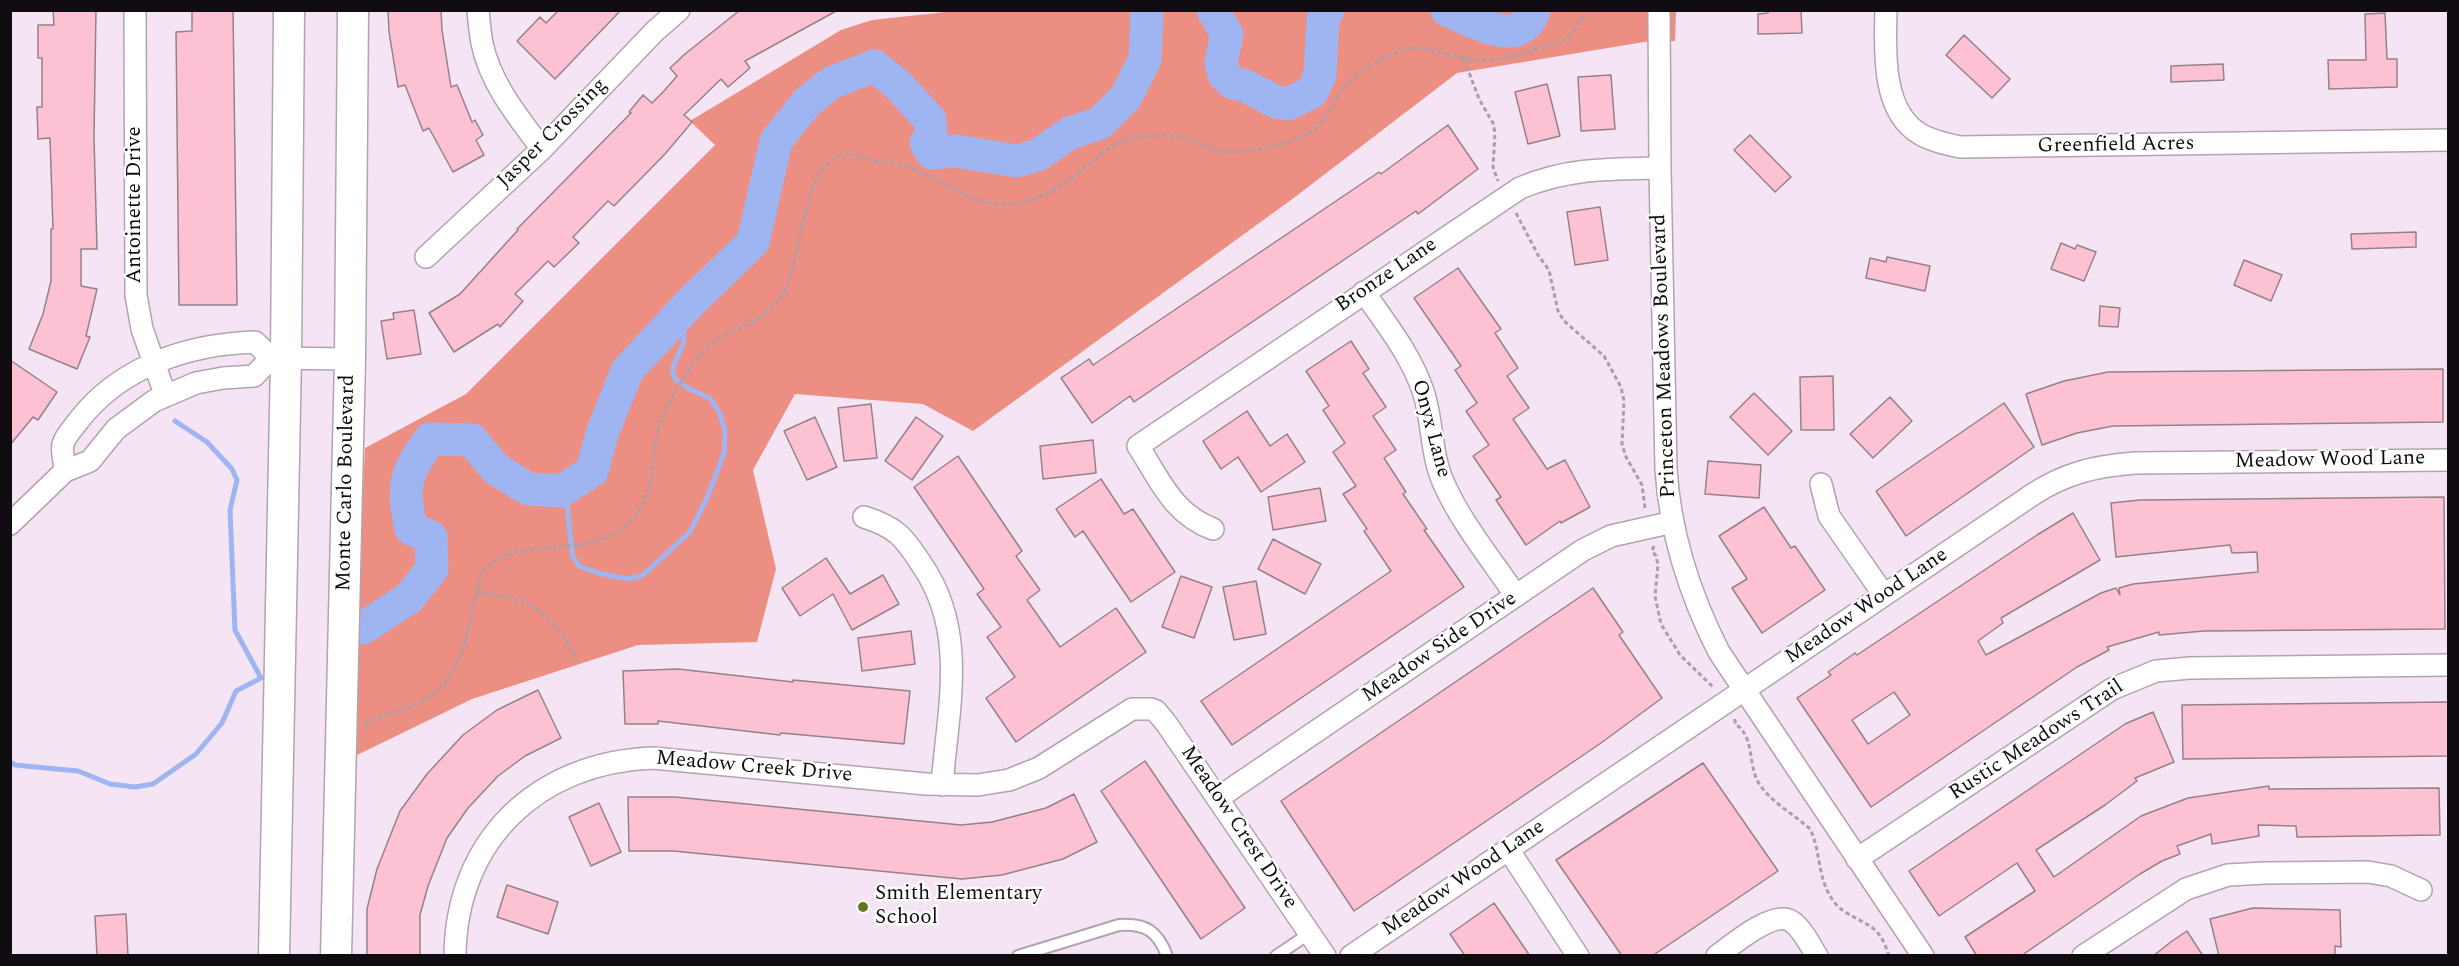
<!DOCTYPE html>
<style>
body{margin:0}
#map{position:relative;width:2459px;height:966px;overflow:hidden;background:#f5e4f3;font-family:Spectral,serif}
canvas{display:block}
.frame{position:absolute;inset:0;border:12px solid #110c11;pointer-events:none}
</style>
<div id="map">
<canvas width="2459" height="966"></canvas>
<div class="frame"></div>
</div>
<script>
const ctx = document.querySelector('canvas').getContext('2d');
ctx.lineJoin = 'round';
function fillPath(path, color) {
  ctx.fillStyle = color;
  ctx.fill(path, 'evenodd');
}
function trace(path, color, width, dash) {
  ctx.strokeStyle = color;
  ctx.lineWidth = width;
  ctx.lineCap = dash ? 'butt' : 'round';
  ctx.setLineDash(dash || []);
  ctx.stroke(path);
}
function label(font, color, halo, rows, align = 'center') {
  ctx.font = font + ' Spectral,serif';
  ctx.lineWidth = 4.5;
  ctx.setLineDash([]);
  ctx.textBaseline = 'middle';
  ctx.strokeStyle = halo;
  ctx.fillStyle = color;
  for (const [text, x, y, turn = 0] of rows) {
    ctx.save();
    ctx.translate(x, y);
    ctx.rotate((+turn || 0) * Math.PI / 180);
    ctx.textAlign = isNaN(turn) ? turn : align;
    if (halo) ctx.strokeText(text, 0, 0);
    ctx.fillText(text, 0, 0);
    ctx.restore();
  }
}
fillPath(new Path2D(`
 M964,10l712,1 -1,30 -31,1 -187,31 -162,124 -322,234 -50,-27 -128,-10 -42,76 23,99 -19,73 -119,3 -166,54 -121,59 14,-310 101,-54 249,-249 -25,-24 151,-91 31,-10z`), '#ec8f82');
trace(new Path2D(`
 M561,491l6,11 5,53 7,11 19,7 30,6 15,-4 47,-43 17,-34 17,-45 1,-22 -5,-17 -10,-16 -19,-8 -16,-11 -3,-10 12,-27 -1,-32
 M10,762l5,3 63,6 32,13 25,3 18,-3 43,-30 26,-31 14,-32 25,-13 -26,-48 -5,-120 7,-30 -5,-11 -25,-27 -32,-21`), '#9eb5f2', 5);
trace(new Path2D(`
 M1213,10l14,25 -6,27 3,13 9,8 13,3 30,16 12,2 24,-12 8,-17 3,-55 5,-10
 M1447,10c26,11 75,41 87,0
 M363,628l46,-30 23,-29 -1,-32 -20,-8c-9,-43 -7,-54 19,-90l42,1 24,29 32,20 33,2 31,-20 11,-40 24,-60 61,-66 65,-63 23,-101 31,-39 24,-19 43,-17 23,18 33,36 1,15 -5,8 6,10 24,-2 61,10 21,-6 32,-22 30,-10 26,-26 19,-38 2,-49`), '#9eb5f2', 33);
const building = new Path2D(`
 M53,10h43l-2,127 3,112h-16v37l16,3 -11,47 4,1 -13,32 -48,-20 14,-35 8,-33v-52h2l-3,-91 -12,1 -1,-32h5v-49h-4v-33h16z
 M192,10h41l4,295h-58l-3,-273 16,-1z
 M388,10h53l1,20 9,57 6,-2 15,37 3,-2 8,15 -7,5 8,15 -31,17 -24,-44 -6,3 -18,-46 -7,2 -9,-55z
 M559,10h62l-66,69 -38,-38 23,-24 6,6z
 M740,10h98l-93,51 5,7 -22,19 -7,-8 -37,36 8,7 -27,32 -51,52 -6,-5 -35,36 6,6 -25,24 -6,-6 -33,33 8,7 -23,26 -2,-3 -44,28 -25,-39 31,-19 58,-64 -1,-1 114,-116 -2,-1 14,-17 9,8 12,-12 13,-15 -7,-8 15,-14z
 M1768,10h33l1,23 -44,1v-20l10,-1z
 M2385,13l2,46h10v28l-68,2 -1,-29h38l-1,-46z
 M1964,35l46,44 -18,19 -46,-43z
 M2223,64l1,16 -53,2v-16z
 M1611,75l4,54 -34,2 -3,-54z
 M1547,84l13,52 -32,8 -13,-52z
 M1448,125l30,44 -60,45 -2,-3 -282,191 -4,-6 -38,27 -31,-45 28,-19 4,6 286,-193 2,2z
 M1750,135l41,42 -16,15 -41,-42z
 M1600,207l8,53 -33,5 -8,-53z
 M2416,232v15l-64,2 -1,-15z
 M2061,243l14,6 2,-4 19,7 -12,29 -33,-12z
 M1887,257l43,9 -5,25 -59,-13 4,-20 16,4z
 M2244,260l38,15 -11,26 -37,-16z
 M1458,268l43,61 -6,4 23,35 -11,8 22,32 -16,11 34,50 18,-9 25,47 -29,16 -1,-2 -34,24 -30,-45 5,-3 -28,-41 16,-11 -23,-34 11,-8 -22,-33 6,-4 -47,-68z
 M2100,306l20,2 -2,19 -19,-1z
 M414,310l7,44 -34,5 -6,-38 13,-2 -1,-6z
 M1351,341l18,28 -6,4 23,34 -13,9 23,34 -12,8 22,34 -3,2 24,35 -3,1 40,57 -232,158 -31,-44 190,-130 -27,-40 3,-2 -24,-35 13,-8 -23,-34 12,-9 -22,-33 6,-4 -23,-35z
 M10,360l47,32 -19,28 -5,-3 -23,28z
 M2443,369v53l-330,4 -36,7 -35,12 -16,-51 38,-13 44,-9z
 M1833,376l1,54h-33l-1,-53z
 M1754,393l38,38 -24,24 -38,-38z
 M1890,397l22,24 -39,37 -23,-24z
 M2004,403l30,44 -128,89 -30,-45z
 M871,404l6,54 -33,3 -6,-53z
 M1247,411l23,35 17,-12 18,28 -44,30 -23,-35 -17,12 -18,-28z
 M815,417l22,50 -30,13 -23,-49z
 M916,417l27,19 -31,44 -27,-19z
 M1093,440l3,33 -53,6 -3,-33z
 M958,456l64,95 -6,5 24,34 -13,10 33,47 56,-39 30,44 -130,90 -30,-44 29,-21 -28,-40 14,-10 -24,-33 7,-5 -70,-102z
 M1708,461l53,4 -2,33 -54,-4z
 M1101,479l23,35 9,-5 42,63 -44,30 -48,-71 -8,6 -19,-28z
 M1320,488l6,33 -53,9 -5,-33z
 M2444,497l1,132 -241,2 -45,4v-3l-52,15 2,3 -32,17 -206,140 -74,-109 34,-23 -3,-3 27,-19 2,2 180,-120 36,-22 27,47 -99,58 2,5 -25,18 8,14 115,-62 15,-5 4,7 -1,-7 14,-4 125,-12 -1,-20 -25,1 -2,-8 -114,12 -5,-54 29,-3zM1894,692l16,23 -42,29 -16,-24z
 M1764,507l27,41 4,-2 30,44 -63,43 -30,-45 15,-9 -28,-43z
 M1273,539l48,25 -16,30 -47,-25z
 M826,558l24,36 33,-19 16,29 -47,26 -19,-36 -33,22 -18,-28z
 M1181,576l31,11 -18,51 -32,-11z
 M1256,581l10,53 -32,6 -11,-53z
 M1593,588l30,44 -4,3 43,63 -61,45 -247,168 -73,-110z
 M911,631l4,33 -53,7 -4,-33z
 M678,669l115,13v-2l117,11 -6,53 -123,-11 -1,2 -122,-14v3h-33l-2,-53z
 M538,690l23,48 -36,18 -27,20 -30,32 -21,30 -19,48 -8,29v41h-53v-47l10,-40 23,-58 27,-37 36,-39 34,-25z
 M2448,702v54l-265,3 -1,-54z
 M2153,712l21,50 -39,16 2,3 -32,24 -69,45 18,27 87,-61 47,-18 81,-12v3l170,-1 1,47 -143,2 -1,-11 -38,-1 1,11 -47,8 -1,-10 -34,12 3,8 -18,7 -22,13 -119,82h-44l-12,-19 70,-46 -18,-28 -78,53 -30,-45 216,-147z
 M1145,761l100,147 -44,31 -100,-148z
 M1703,763l75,108 -126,85h-30l-66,-96z
 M1074,794l23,48 -34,17 -61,16 -40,4 -289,-28h-44l-1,-54h47l286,28 31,-3 54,-14z
 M599,803l22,49 -30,14 -22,-49z
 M507,885l51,17 -10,32 -51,-17z
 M1494,903l36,53h-65l-15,-22z
 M2253,908l87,2 1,37 -6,-1v10h-116l-9,-37z
 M126,914l2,42h-31l-2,-40z
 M2187,931l16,25h-50l19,-15z`);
fillPath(building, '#fcc2d3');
trace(building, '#968187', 1.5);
const service = new Path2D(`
 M1018,956l101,-31c26,-2 39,6 48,31
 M1276,956l34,-23`);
const minor = new Path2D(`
 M135,10l1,285 6,34 23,65
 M478,10c1,11 2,23 4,33 8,40 36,74 60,106
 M1659,10l1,158 6,301c4,64 24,126 53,183l204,304
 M1886,10c-1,39 -5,101 34,124 12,7 26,10 40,13l488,-7
 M426,257l116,-108 113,-118 24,-21
 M1364,292c22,32 48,64 60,102 9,30 7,62 20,90 18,40 48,76 72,112
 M65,471c0,-8 -4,-20 -2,-27 2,-8 11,-17 16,-24 42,-54 110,-76 176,-78l16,16 79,1
 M1821,484l8,32 55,79
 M864,517c32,10 40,20 58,48 46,67 26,143 20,220
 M10,524l55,-53 25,-10 26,-32 38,-28 42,-18 27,-5 31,-2 17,-18
 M1213,529c-40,-15 -53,-49 -75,-83l382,-258c47,-20 90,-19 140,-20
 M1218,798l365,-248 28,-14 62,-14
 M1508,849l70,107
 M1857,859l255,-170 44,-18 34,-3 258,-3
 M455,956c1,-117 84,-194 198,-198l273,26 52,1 31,-5 30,-12 93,-59h19l5,2 10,12 159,233
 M1351,956l681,-461c33,-22 64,-29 103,-32l313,-3
 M1717,956c15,-11 56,-46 74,-35 11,7 19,24 26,35
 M2083,956l103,-67 42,-14 37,-2 103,-1 23,4 30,14`);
const secondary = new Path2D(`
 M274,956l12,-598 3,-348
 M336,956l14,-597 3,-349`);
trace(service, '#b3a3b1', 14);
trace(minor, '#b3a3b1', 24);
trace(secondary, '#b3a3b1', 33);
trace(new Path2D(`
 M1464,59l15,40 14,24 2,10 -2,34 5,14
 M1516,213l22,42 11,15 9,41 6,10 40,35 17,31 3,14 -2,43 4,13 16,28 3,23
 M1654,546l-2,5 4,5 2,9 -3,31 6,28 19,31 33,32
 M477,592c12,2 25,3 37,7 30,9 53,35 63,63
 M1735,719v5c19,11 13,37 22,56 11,21 36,33 53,49 11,22 7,48 22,70 11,17 30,19 44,32 7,7 10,16 13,25
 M365,725c17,-13 38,-13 56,-23 48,-26 46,-84 61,-130 36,-39 100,-12 141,-44 38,-29 24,-74 40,-113 8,-17 29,-54 43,-67 21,-19 53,-23 72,-47 26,-34 20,-124 59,-144 12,-6 23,1 35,3 12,3 24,3 36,7 33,11 64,40 100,37 35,-3 57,-20 83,-41 11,-9 21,-19 36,-23 16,-5 41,-7 57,-2 12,3 22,10 34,12 21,5 66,-4 85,-14 21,-10 28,-30 41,-48 14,-18 40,-31 61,-38 15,-6 34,3 49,6 33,8 54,3 85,-8 8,-2 20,-4 27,-9 9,-7 14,-20 23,-29`), '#ab9ea9', 3, [4.5, 3]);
trace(service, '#fff', 10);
trace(minor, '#fff', 21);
trace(secondary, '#fff', 30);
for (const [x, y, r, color] of [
 [863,907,6,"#667522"]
]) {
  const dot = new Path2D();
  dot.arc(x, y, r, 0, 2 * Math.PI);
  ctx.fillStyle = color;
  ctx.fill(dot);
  trace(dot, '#fff', 2);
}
label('21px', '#110c11', '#fff', [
 ["Jasper Crossing",553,134,-45],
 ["Greenfield Acres",2116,146,-1],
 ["Antoinette Drive",136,205,-90],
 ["Bronze Lane",1387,276,-34],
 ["Princeton Meadows Boulevard",1665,356,-92],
 ["Onyx Lane",1430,429,75],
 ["Meadow Wood Lane",2330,461,-1],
 ["Monte Carlo Boulevard",347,483,-89],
 ["Meadow Wood Lane",1867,607,-34],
 ["Meadow Side Drive",1440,648,-34],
 ["Rustic Meadows Trail",2037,741,-33],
 ["Meadow Creek Drive",754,768,5],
 ["Meadow Crest Drive",1238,828,56],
 ["Meadow Wood Lane",1464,879,-34]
]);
label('21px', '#110c11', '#fff', [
 ["Smith Elementary",875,895],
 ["School",875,919]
], 'left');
</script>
